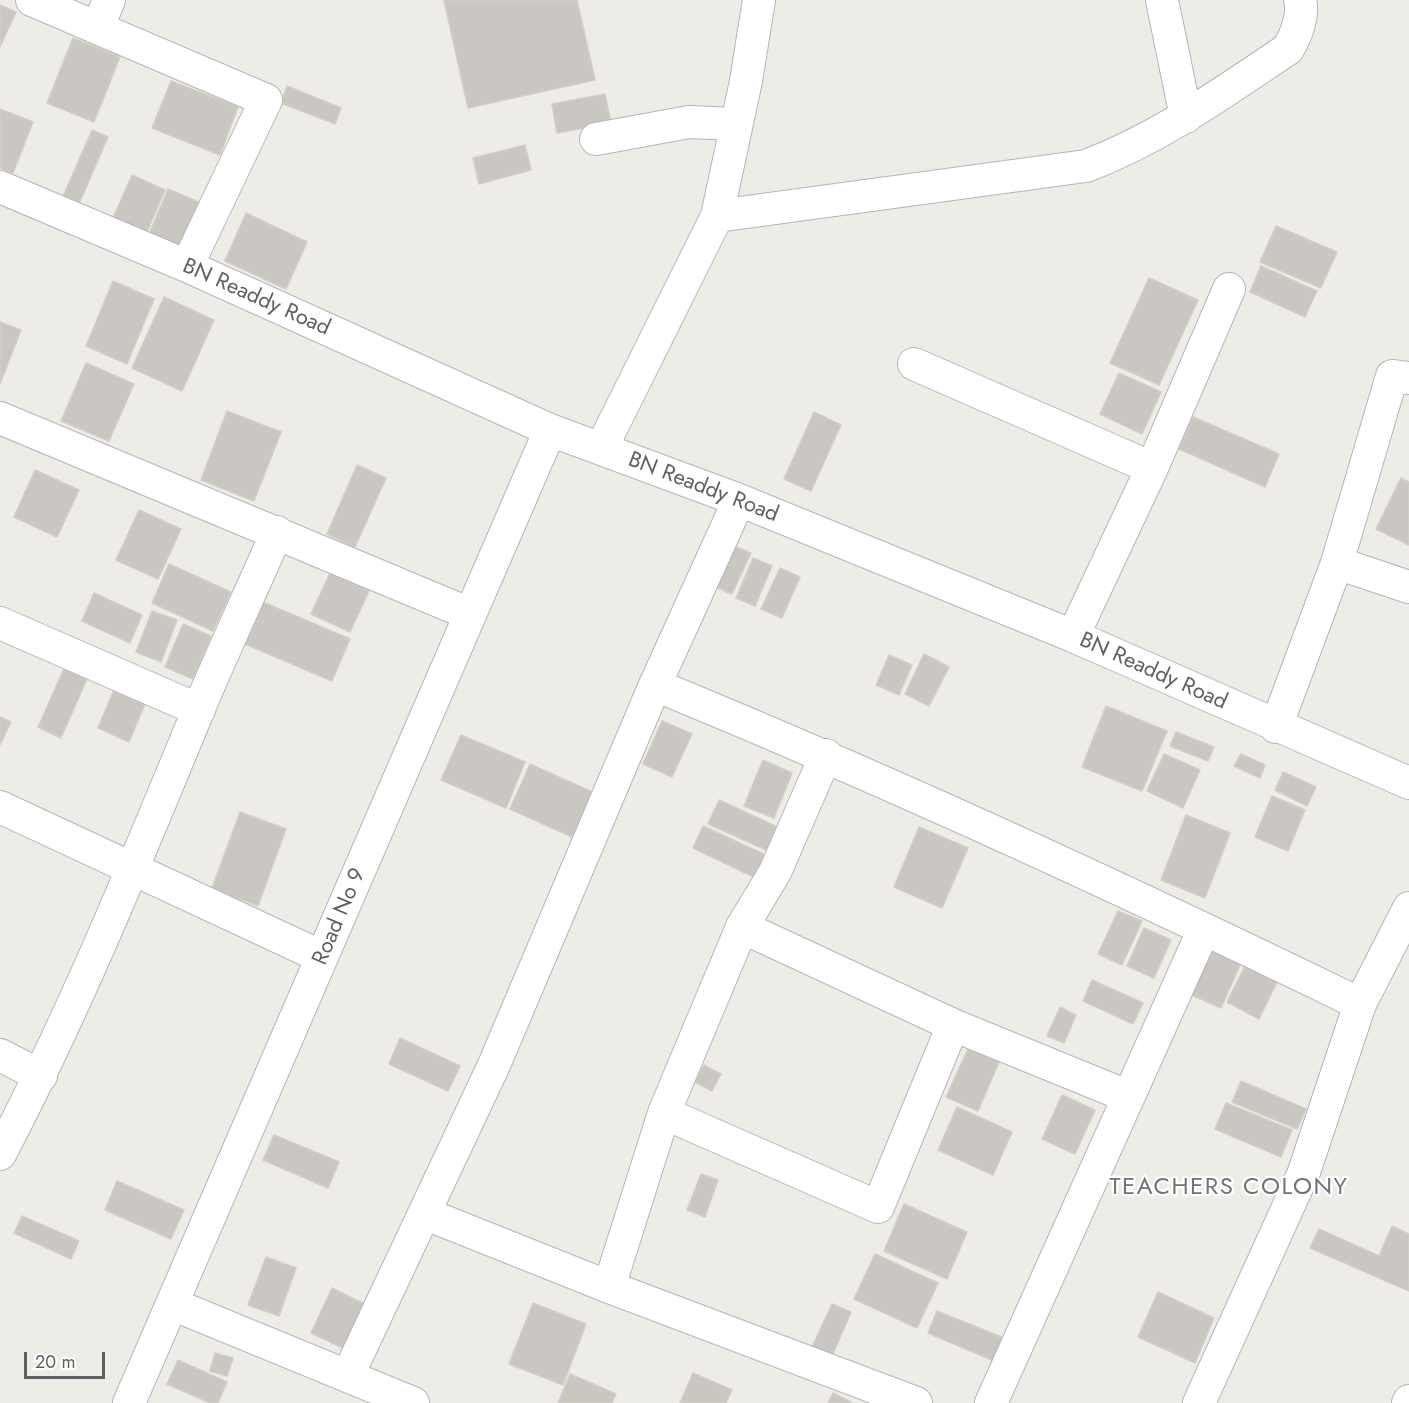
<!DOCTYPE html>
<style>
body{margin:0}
#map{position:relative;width:1409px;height:1403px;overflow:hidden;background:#eeece6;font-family:Jost,sans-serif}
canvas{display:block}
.scale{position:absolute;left:24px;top:1352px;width:81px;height:27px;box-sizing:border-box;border:3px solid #5e6164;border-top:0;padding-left:8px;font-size:18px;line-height:21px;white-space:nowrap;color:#5e6164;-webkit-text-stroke:4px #fff;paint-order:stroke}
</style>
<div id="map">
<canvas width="1409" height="1403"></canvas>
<div class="scale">20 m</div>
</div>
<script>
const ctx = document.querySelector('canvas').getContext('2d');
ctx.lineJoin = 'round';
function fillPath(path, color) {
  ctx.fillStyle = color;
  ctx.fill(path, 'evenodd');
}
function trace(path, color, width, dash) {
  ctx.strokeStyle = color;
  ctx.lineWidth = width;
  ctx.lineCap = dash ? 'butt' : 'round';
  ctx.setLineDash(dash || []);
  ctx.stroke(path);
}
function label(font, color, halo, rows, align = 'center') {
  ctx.font = font + ' Jost,sans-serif';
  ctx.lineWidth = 4.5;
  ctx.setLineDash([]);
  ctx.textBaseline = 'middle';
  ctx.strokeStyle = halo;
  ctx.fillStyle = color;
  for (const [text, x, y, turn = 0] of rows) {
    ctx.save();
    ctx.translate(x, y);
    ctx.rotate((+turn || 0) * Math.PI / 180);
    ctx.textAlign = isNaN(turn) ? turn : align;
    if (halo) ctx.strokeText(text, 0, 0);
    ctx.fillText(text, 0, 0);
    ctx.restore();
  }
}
const building = new Path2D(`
 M444,0h133l18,80 -127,28z
 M0,5l16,7 -16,35z
 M73,38l47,19 -26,65 -47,-19z
 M171,81l67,26 -18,48 -68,-27z
 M287,86l54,22 -6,16 -54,-21z
 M605,94l6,29 -54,10 -5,-29z
 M0,109l33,13 -20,51 -13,-5z
 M92,130l16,7 -30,69 -16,-7z
 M525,145l6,25 -52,14 -6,-26z
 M132,175l33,15 -18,42 -34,-14z
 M168,189l33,14 -19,45 -33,-14z
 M246,213l61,29 -21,47 -61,-28z
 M1276,226l61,26 -16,36 -61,-26z
 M1261,266l56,25 -12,26 -55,-25z
 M1149,278l49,22 -39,85 -49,-22z
 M113,281l41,18 -27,65 -41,-18z
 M164,297l50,23 -32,71 -50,-23z
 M0,322l21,8 -21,54z
 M86,363l48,21 -25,57 -48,-20z
 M1119,373l42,19 -19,42 -42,-20z
 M227,411l54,21 -27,69 -53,-21z
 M814,412l27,13 -30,66 -27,-12z
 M1193,417l86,37 -14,33 -86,-38z
 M357,465l29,13 -31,69 -28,-13z
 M35,470l44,20 -22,47 -43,-20z
 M1401,478l8,4v63l-33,-16z
 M139,510l42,19 -23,50 -42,-19z
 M731,545l20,8 -19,41 -19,-8z
 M753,558l19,8 -17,40 -19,-8z
 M169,564l62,28 -18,39 -61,-28z
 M780,568l20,9 -18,41 -21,-9z
 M330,573l39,18 -19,41 -39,-18z
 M94,593l48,22 -12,28 -48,-22z
 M263,602l87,37 -18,42 -87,-37z
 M152,611l25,9 -16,42 -25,-10z
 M183,624l28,12 -18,43 -28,-12z
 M924,654l25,13 -20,39 -24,-12z
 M889,655l23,10 -13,30 -23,-10z
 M67,662l23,10 -29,66 -23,-11z
 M116,685l31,14 -18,43 -31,-14z
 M1106,706l61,25 -25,60 -60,-24z
 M0,717l11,5 -11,23z
 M662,721l30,13 -20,43 -29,-13z
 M1176,732l38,15 -6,14 -38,-15z
 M461,735l64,27 -19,46 -65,-28z
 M1164,754l36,16 -17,38 -36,-17z
 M1241,754l24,11 -5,13 -26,-12z
 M763,760l29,13 -18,45 -30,-12z
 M530,764l62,28 -20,45 -62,-28z
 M1283,772l33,15 -9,19 -32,-16z
 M1272,796l33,14 -17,41 -33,-14z
 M719,800l65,30 -11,23 -65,-29z
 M240,812l46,17 -28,77 -46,-18z
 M1186,815l44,18 -25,65 -44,-18z
 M703,826l67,31 -10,23 -67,-32z
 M919,827l49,21 -26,60 -48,-21z
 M1118,911l24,10 -20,44 -24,-11z
 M1144,928l27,12 -17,38 -27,-12z
 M1210,948l31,15 -20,45 -32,-14z
 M1245,966l32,16 -18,37 -32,-17z
 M1092,980l51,23 -10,21 -50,-23z
 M1060,1007l16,8 -12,28 -17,-7z
 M400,1038l60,28 -12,25 -59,-27z
 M968,1049l31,13 -21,49 -32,-14z
 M704,1065l17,9 -9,17 -17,-9z
 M1241,1081l65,28 -9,20 -65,-27z
 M1062,1095l33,15 -20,44 -33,-15z
 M1226,1103l66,27 -11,27 -66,-28z
 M957,1107l55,25 -19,43 -55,-25z
 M274,1135l65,27 -11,26 -65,-28z
 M701,1174l17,6 -13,37 -18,-7z
 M117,1181l67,29 -13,29 -66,-29z
 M904,1204l63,28 -20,47 -63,-28z
 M22,1216l57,25 -8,18 -57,-26z
 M1392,1226l17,8v57l-99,-43 9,-19 60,27z
 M875,1254l63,29 -21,45 -63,-29z
 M266,1257l30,11 -17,48 -31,-11z
 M332,1288l32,16 -21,44 -32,-15z
 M1158,1292l56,26 -19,45 -57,-26z
 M533,1303l53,21 -23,61 -54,-21z
 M832,1304l19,8 -19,44 -20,-9z
 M937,1311l67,27 -10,23 -66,-28z
 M215,1353l18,5 -6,18 -17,-5z
 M178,1360l49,22 -9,21h-8l-43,-19z
 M693,1373l39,17 -6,13h-46z
 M570,1374l46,20 -4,9h-54z
 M833,1393l18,9 -1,1h-22z`);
fillPath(building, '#cac7c2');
trace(building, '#d2cec5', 1.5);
const minor = new Path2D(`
 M32,0l234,100 -79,166
 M1162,0l24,117
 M98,27l11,-27
 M596,139l93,-17 47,2
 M0,187l187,79 363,164 189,70 334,136 336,147
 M717,216l369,-50c74,-28 136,-73 202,-117 8,-13 16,-34 12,-49
 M914,364l238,104
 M0,418l470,196
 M601,449l116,-233 29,-135 13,-81
 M1337,563l72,24
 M0,623l199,87
 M1073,636l79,-168 77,-179
 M655,685c239,98 473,206 705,319
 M1276,727l61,-164 55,-187 17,2
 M0,807l322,150
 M742,927l211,98 174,71
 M0,1055l41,21
 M664,1113l214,94 75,-182
 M0,1154c75,-143 136,-293 198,-443 25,-60 53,-119 79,-179
 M426,1214l183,73 307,116
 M609,1287l55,-174 78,-186 33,-55 51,-117
 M172,1304l241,99
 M348,1375l146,-310 161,-380 84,-185
 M129,1403l421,-973
 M991,1403l213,-474
 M1199,1403l105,-231 56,-168 49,-96
 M1408,1403l1,-2`);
trace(minor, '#b3b6b9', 34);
trace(minor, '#fff', 32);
label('22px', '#5e6164', '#fff', [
 ["BN Readdy Road",256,298,24],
 ["BN Readdy Road",703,488,21],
 ["BN Readdy Road",1153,672,24],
 ["Road No 9",340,917,-67]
]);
ctx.letterSpacing = '1.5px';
label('24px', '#6f7276', '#fff', [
 ["TEACHERS COLONY",1229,1188]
]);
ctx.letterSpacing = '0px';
</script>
